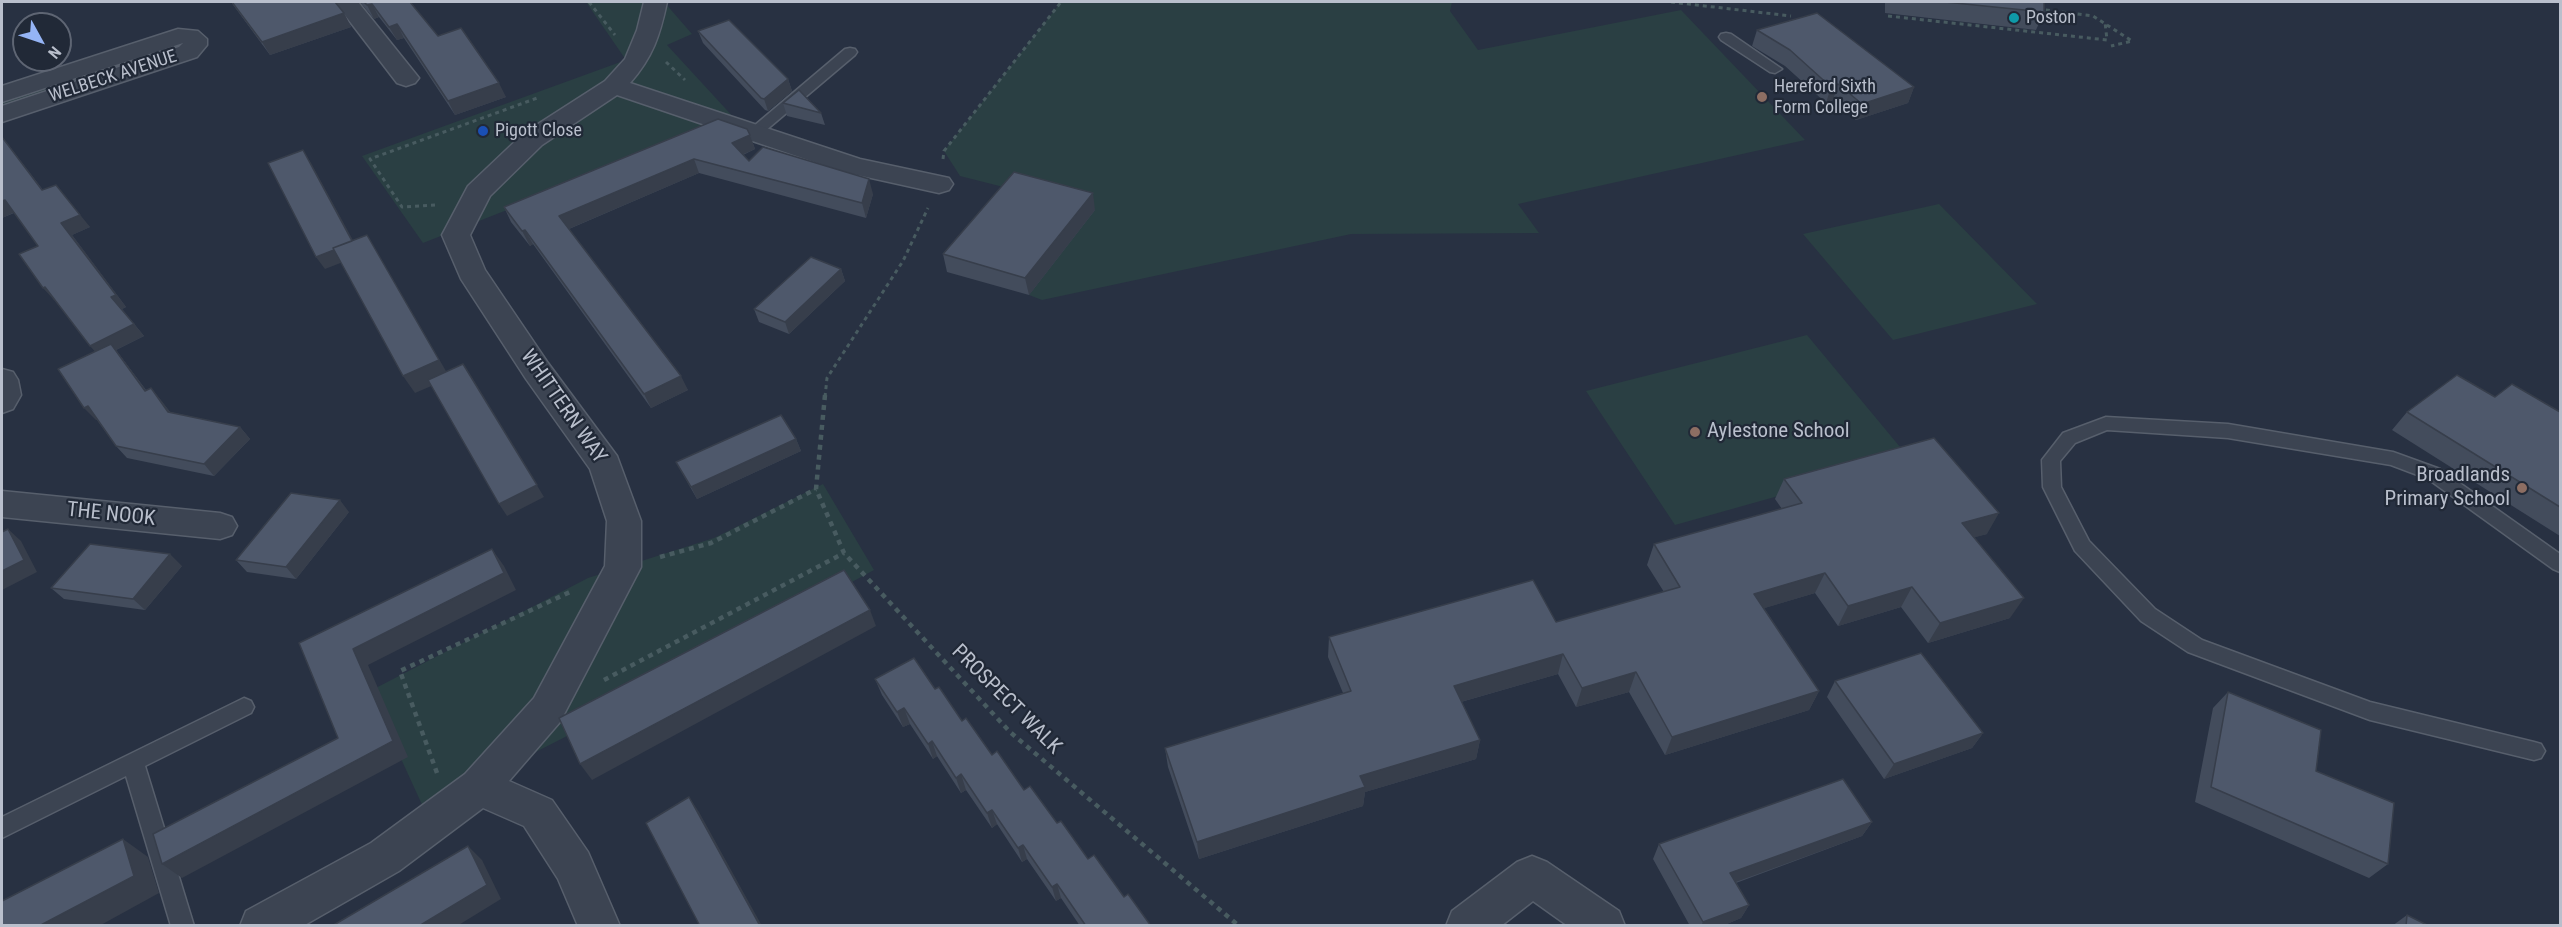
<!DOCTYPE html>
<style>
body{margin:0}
#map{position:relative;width:2562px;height:927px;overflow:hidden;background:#283142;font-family:"Roboto Condensed",sans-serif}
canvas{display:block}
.frame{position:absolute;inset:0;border:3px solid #b9bfcc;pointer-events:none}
.north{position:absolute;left:12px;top:12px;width:60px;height:60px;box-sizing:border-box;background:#212937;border:2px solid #5e6573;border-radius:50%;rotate:130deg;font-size:16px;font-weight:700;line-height:24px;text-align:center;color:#b9bfcc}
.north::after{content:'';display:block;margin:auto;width:21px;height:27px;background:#95b4f5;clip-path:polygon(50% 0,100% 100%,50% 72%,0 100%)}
</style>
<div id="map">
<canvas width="2562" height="927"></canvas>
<div class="frame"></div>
<div class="north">N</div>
</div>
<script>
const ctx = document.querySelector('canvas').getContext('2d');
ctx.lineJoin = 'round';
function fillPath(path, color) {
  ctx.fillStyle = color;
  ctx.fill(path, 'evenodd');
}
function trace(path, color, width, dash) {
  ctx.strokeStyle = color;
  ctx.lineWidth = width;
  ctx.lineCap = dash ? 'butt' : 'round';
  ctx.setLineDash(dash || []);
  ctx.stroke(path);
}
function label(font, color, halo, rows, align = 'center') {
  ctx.font = font + ' "Roboto Condensed",sans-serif';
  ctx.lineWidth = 4.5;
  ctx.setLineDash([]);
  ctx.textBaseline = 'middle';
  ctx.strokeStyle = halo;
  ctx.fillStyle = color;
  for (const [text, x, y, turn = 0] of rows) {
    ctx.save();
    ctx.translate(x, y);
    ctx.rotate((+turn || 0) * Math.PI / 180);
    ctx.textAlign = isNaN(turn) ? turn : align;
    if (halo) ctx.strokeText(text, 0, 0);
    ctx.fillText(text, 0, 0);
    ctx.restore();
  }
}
fillPath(new Path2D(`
 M586,2h80l-1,1 27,31 -25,11 69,75 -313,123 -61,-87 264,-96z
 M1061,2h391l-2,9 28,39 203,-40 124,130 -287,64 21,29 -188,1 -309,66 -13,-5 65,-85 -134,-34 -16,-25z
 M178,36h11l-1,16 -186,62v-20z
 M1939,204l98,100 -144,36 -90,-106z
 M1807,335l103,124 -235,66 -89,-134z
 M823,484l51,86 -303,164 -147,75 -54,-118 218,-113 126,-40z`), '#2a3f43');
const lane = new Path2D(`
 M1726,33l5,1 51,35 -7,4 -5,-1 -49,-32 -2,-3 2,-3z
 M850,48l5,1 2,3 -2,3 -97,82h-10l-2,-3 2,-3 97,-82z
 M2106,417l122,7 165,28 47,17 120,85v18l-7,-3 -125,-90 -37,-14 -163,-27 -121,-8 -32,13 -15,18 1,26 28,54 66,68 47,31 168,62 164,40 7,2 4,7 -4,7 -7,2 -164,-40 -182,-68 -47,-31 -66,-70 -32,-64 -1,-27 21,-27z
 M244,698l7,3 3,6 -3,6 -106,53 49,160h-23l-45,-150 -124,62v-21z`);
const street = new Path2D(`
 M335,2h23l57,71 4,5 -4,5 -9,3 -9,-3z
 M644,2h23c-7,33 -14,55 -37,81l230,76 89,19 4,6 -4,6 -10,3 -95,-21 -227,-77 -75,50 -52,51 -20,39 15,35 63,93 69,93 24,65v46l-81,155 -51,59 43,19 36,52 32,74h-42l-20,-47 -34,-53 -41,-18 -84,63 -96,55h-63l6,-15 125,-68 94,-69 69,-76 71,-132 2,-45 -17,-52 -64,-90 -65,-100 -19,-44 26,-49 56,-53 81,-52 20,-22 12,-29z
 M178,29l20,2 9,8v6l-10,12 -195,65v-16l177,-59 4,-4 -181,59v-16z
 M2,369l11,3 5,8 3,15 -8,14 -11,4z
 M2,491l218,22 12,4 5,9 -5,9 -12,4 -218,-22z
 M1532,856l15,6 72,49 6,15h-57l-35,-25 -32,25h-55l6,-15 65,-49z`);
trace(lane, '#575f6c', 3);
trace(street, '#575f6c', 3);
trace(new Path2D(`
 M589,2l26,33
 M1671,2l120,14
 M2038,2l-1,7 56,7 39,25 -21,5
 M1888,16l219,24 -2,-18
 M666,62l19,18
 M943,159l1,-8 117,-149
 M435,205l-33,2 -32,-48 170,-62
 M825,397l2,-19 76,-117 25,-53`), '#485b60', 3, [4, 4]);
trace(new Path2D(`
 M825,395l-9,94 28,64 166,179 229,194
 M660,557l51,-14 105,-54
 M604,680l240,-127
 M437,773l-37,-102 170,-79`), '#485b60', 4.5, [5, 5]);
fillPath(lane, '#3c4452');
fillPath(street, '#3c4452');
fillPath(new Path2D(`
 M231,2h104l9,11 7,14 -81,28z
 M360,2h50l28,34 68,61 -51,18 -51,-77 -7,2 -18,-23 -5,2z
 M1885,2h159v10l-8,18 -151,-17z
 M1757,30l157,57 -6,16 -52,17 -23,-20 -7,3 -41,-37 -33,-20z
 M698,31l90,48 4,12 -24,20 -3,-1 -62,-67z
 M783,103l38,10 4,12 -38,-9z
 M750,135l5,14 -12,6 6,6 124,33 -7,24 -167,-45 -130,56 119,161 -37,18 -118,-164 -3,2 -19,-24 -7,-15z
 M2,137l11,14 30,39 47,37 -18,8 54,72 -4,2 22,27 -28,14 30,40 5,-2 19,24 70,15 10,12 -36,37 -87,-18 -11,-12 -19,-26h-1l-1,-69 -40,-52 -1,1 -16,-54 -24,-33 -12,5z
 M1095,210l-66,85 -82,-23 -4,-18z
 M841,269l4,12 -56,53 -30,-12 -5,-13z
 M2495,397l65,15v124l-168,-106 15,-18z
 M796,439l5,12 -104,48 -21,-37z
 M1784,479l203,55 -13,3 36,81 -82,25 -27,-36 -63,19 -23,-33 -51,15 55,83 -10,19 -144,45 -36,-63 -53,15 -18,-33 -97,28 19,38 -4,19 -111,33 -2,14 -164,53 -31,-92 -3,-19 178,-55 -15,-36 1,-20 227,-15 108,-30 -17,-27 7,-21 128,-35 -7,-10z
 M349,512l-53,67 -49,-7 -11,-12z
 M182,566l-37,44 -81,-11 -13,-11z
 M875,679l60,10 57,66 65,68 31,36 63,67h-71l-19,-28 -5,3 -29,-42 -5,3 -25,-38 -5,4 -26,-38 -5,3 -24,-37 -4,3 -23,-35 -7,3 -21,-32z
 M1835,681l148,52 -11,15 -88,31 -57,-82z
 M2228,692l88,79 72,93 -19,14 -174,-76 18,-94z
 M1872,822l-10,14 -126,47 13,22 -8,13 -19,8h-32l-37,-67 6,-15z
 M2407,915l22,11h-37z`), '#434c5c');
fillPath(new Path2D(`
 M372,4l7,13 -5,2 -7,-14z
 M344,13l7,14 -81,28 -8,-13z
 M397,24l7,14 -7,2 -8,-13z
 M788,79l4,12 -24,20 -4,-12z
 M499,83l7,14 -51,18 -7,-14z
 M1838,84l-5,16 -7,3 5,-16z
 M1914,87l-6,16 -52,17 6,-16z
 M750,135l5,14 -18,8 -5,-14z
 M3,139l10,12 39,52 -10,-13z
 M303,150l8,13 50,92 -36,14 -9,-12z
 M694,159l5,14 -133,57 -7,-14z
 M869,179l4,15 -7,24 -4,-15z
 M56,185l34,42 -18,8 54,72 -4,2 -11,-12 -50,-74z
 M1093,193l2,17 -66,85 -4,-17z
 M5,200l10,12 -13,6v-17z
 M525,230l8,14 -3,2 -8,-15z
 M367,235l83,143 -35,15 -12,-17z
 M841,269l4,12 -56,53 -4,-12z
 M45,287l11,12 -2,1 -11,-12z
 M134,324l10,12 -28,14 39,53 -10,-12 -44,-33 -11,-12z
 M471,376l73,121 -37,19 -8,-12z
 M681,376l7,14 -37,18 -7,-14z
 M151,388l10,12 18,24 -11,-12z
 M88,406l11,13 -3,1 -12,-12z
 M240,427l10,12 -36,37 -10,-12z
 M796,439l5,12 -104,48 -6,-12z
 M340,500l9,12 -53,67 -10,-12z
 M1999,513l-12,21 -36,10 11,-21z
 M8,529l13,12 16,31 -35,18v-19z
 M492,549l12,17 12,24 -148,75 40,92 -226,121 -20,-14 231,-123 -40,-92z
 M170,554l12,12 -37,44 -12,-11z
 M1825,573l-10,20 -70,21 9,-20z
 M1912,587l-11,20 -63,19 10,-20z
 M2024,598l-14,20 -82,25 12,-20z
 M870,610l6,16 -284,154 -12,-16z
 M1563,654l-5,20 -108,31 4,-19z
 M1636,672l-7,20 -53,15 6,-19z
 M1819,691l-10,19 -144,45 7,-18z
 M904,708l6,16 -7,3 -6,-15z
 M1983,733l-11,15 -88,31 10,-15z
 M1480,740l-4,19 -111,33 -2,14 -164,53 -2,-17 163,-66z
 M932,741l5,15 -4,3 -5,-15z
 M961,774l5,16 -5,3 -5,-15z
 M689,797l10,15 63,114h-2z
 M992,810l5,14 -5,4 -5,-15z
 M1872,822l-10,14 -140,51 8,-14z
 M123,839l25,18 11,36 -60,33h-60z
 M1023,845l4,14 -5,3 -4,-14z
 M468,846l14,14 19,39 -44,27h-38z
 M1057,884l4,14 -5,3 -4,-14z
 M1749,905l-8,13 -19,8h-21l2,-4z`), '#373e4b');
const building = new Path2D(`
 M232,2h103l9,11 -82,29z
 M364,2h46l28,34 23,-8 38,55 -51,18 -51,-77 -8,3 -17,-23 -5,1z
 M1945,2h99v10z
 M1817,13l97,74 -52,17 -24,-20 -7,3 -41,-37 -33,-20z
 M729,20l59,59 -24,20 -3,-1 -63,-67z
 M799,90l22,23 -38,-10z
 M718,119l29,10 3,6 -18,8 17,18 14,-14 106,32 -7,24 -168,-44 -135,57 122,160 -37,18 -119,-164 -3,1 -18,-24z
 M2,137l40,53 14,-5 24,30 -19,8 55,72 -5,2 23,27 -44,22 -45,-59 -2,1 -24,-34 19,-8 -33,-46 -3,1z
 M303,150l49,91 -19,7 1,2 -18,7 -48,-94z
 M1014,172l79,21 -68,85 -82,-24z
 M367,235l72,125 -36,16 -70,-128z
 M811,257l30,12 -56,53 -31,-13z
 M111,344l34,47 6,-3 17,24 72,15 -36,37 -88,-18 -28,-40 -4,2 -26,-39z
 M463,364l74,121 -38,19 -71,-124z
 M2457,375l38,22 17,-13 48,28v95l-153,-95z
 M781,415l15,24 -105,48 -15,-25z
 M1934,438l65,75 -37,10 62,75 -84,25 -28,-36 -64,19 -23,-33 -71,21 65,97 -147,46 -36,-65 -54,16 -19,-34 -109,32 26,54 -120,36 5,11 -168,55 -32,-94 186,-57 -22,-54 204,-57 23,42 124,-35 -26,-43 148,-41 -18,-24z
 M291,493l49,7 -54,67 -50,-7z
 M8,529l16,31 -22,11v-39z
 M90,544l80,10 -37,45 -82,-11z
 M492,549l12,24 -151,76 40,92 -231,123 -9,-30 185,-96 -39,-95z
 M844,570l26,40 -290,154 -21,-46z
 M1921,653l62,80 -89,31 -59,-83z
 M914,658l21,31 4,-2 23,34 4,-3 26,37 5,-4 27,39 6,-4 27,37 4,-2 27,38 6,-4 30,42 4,-3 23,32h-65l-29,-42 -5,3 -29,-42 -5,3 -26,-38 -5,3 -26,-39 -5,4 -24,-37 -4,3 -24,-36 -7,4 -22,-33z
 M2228,692l93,38 -5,41 78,32 -6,61 -177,-77z
 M1843,779l29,43 -142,51 19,32 -46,17 -44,-78z
 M689,797l71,129h-60l-54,-103z
 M123,839l11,37 -95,50h-37v-25z
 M468,846l19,39 -68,41h-87z
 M2407,915l22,11h-23z`);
fillPath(building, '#4e586b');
trace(building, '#373e4b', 1.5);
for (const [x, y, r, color] of [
 [2014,18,6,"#0f9aa8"],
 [1762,97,6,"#8d6e63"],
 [483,131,6,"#1a4fb4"],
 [1695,432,6,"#8d6e63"],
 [2522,488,6,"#8d6e63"]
]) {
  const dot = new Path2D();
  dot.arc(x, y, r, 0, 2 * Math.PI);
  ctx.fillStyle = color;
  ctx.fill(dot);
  trace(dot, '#212937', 2);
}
label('18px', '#b9bfcc', '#212937', [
 ["Poston",2026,18],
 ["Hereford Sixth",1774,87],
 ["Form College",1774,108],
 ["Pigott Close",495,131]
], 'left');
label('18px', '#b9bfcc', '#212937', [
 ["WELBECK AVENUE",113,77,-18]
]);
label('21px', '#b9bfcc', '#212937', [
 ["WHITTERN WAY",563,407,55],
 ["THE NOOK",111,515,6],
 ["PROSPECT WALK",1006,700,45]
]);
label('21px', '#b9bfcc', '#212937', [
 ["Aylestone School",1707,432],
 ["Broadlands",2510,476,"right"],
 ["Primary School",2510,500,"right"]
], 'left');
</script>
